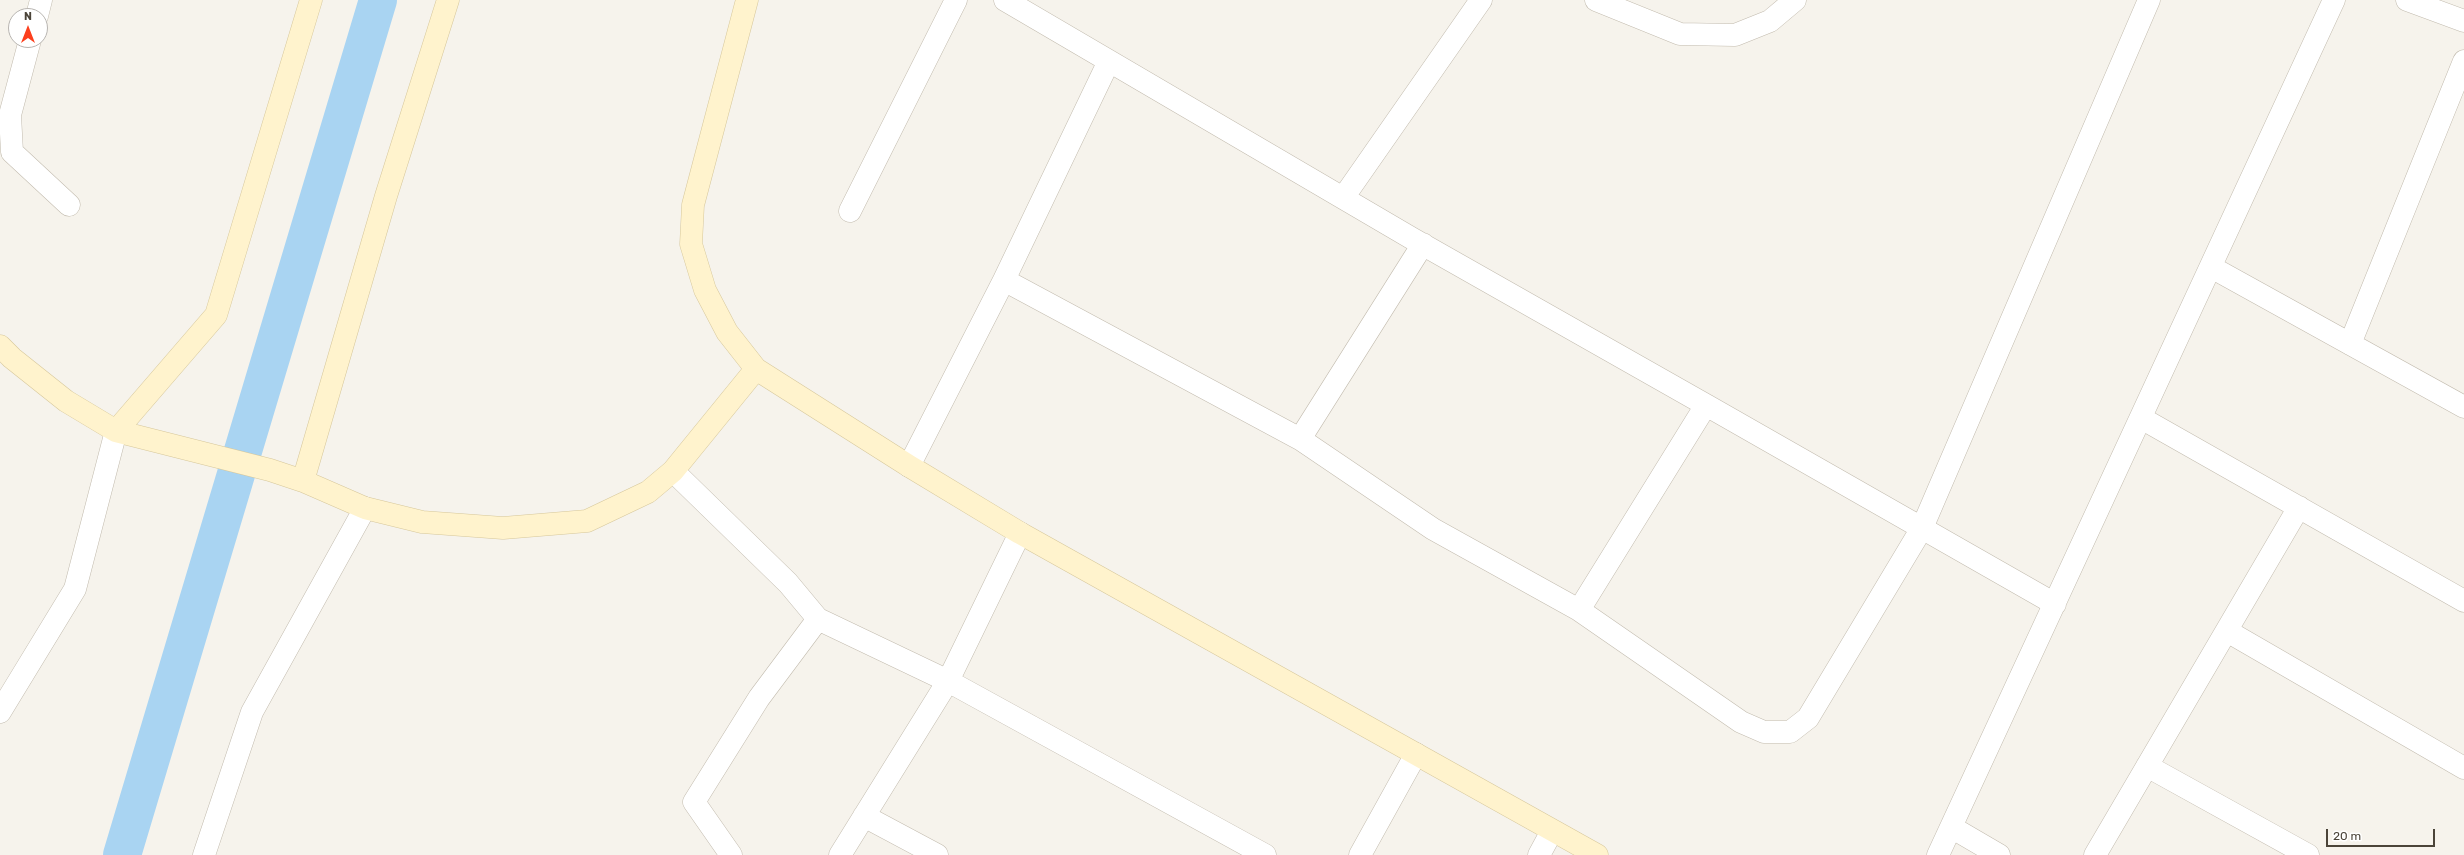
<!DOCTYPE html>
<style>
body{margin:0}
#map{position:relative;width:2464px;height:855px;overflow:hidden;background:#f6f3ec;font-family:Rubik,sans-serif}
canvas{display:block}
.north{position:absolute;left:8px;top:8px;width:40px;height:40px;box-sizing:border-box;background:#fff;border:1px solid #b7b4b0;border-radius:50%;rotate:0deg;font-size:11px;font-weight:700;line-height:16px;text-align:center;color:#4b4439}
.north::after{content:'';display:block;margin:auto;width:14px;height:18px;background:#fc3f1d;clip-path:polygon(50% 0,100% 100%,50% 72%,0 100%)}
.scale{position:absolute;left:2326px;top:829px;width:109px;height:18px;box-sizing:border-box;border:2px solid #4b4439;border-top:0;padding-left:5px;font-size:12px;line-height:14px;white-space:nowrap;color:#4b4439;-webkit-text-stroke:3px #fff;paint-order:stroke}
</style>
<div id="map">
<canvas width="2464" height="855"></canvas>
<div class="north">N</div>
<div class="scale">20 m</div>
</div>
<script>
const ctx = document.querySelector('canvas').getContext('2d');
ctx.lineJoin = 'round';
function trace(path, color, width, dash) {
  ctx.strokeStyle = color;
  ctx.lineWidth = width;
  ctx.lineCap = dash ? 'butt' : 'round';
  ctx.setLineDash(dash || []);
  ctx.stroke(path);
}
trace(new Path2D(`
 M122,855l256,-855`), '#a9d4f2', 38);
const street = new Path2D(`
 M1596,0l84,34 55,1 35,-14 25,-21
 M2407,0l57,21
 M37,16l4,-16
 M30,40l-20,75 2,37 57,53
 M1343,198l138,-198
 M850,211l106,-211
 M2211,267l253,140
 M1004,280l105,-219
 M2350,344l114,-283
 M1706,405l349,199
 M2141,418l323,183
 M1300,439l123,-195
 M909,466l95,-186 296,159 133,90 146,81 127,-205 -293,-166 -408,-239
 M673,471l115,112 30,36 -59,79 -65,104 37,53
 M1579,610l162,112 23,10h26l18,-14 114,-190 227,-528
 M818,619l130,62 317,174
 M2227,631l237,137
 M0,712l75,-123 41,-158
 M2147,766l161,89
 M864,816l73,39
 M1951,827l48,28
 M204,855l48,-143 113,-204
 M840,855l108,-174 72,-148
 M1360,855l56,-101
 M1539,855l13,-24
 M1938,855l396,-855
 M2095,855l204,-348`);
const secondary = new Path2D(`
 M747,0l-54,205 -2,39 14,46 22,42 29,37 153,97 111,67 577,322
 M0,346l12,12 54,43 50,30 154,39 33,11 62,27 57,14 81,6 84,-7 61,-29 25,-21 83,-102
 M116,431l100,-116 95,-315
 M303,481l83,-285 62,-196`);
trace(street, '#c2bbae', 23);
trace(secondary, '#d6c79b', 23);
trace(street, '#fff', 22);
trace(secondary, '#fff3cd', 22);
</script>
